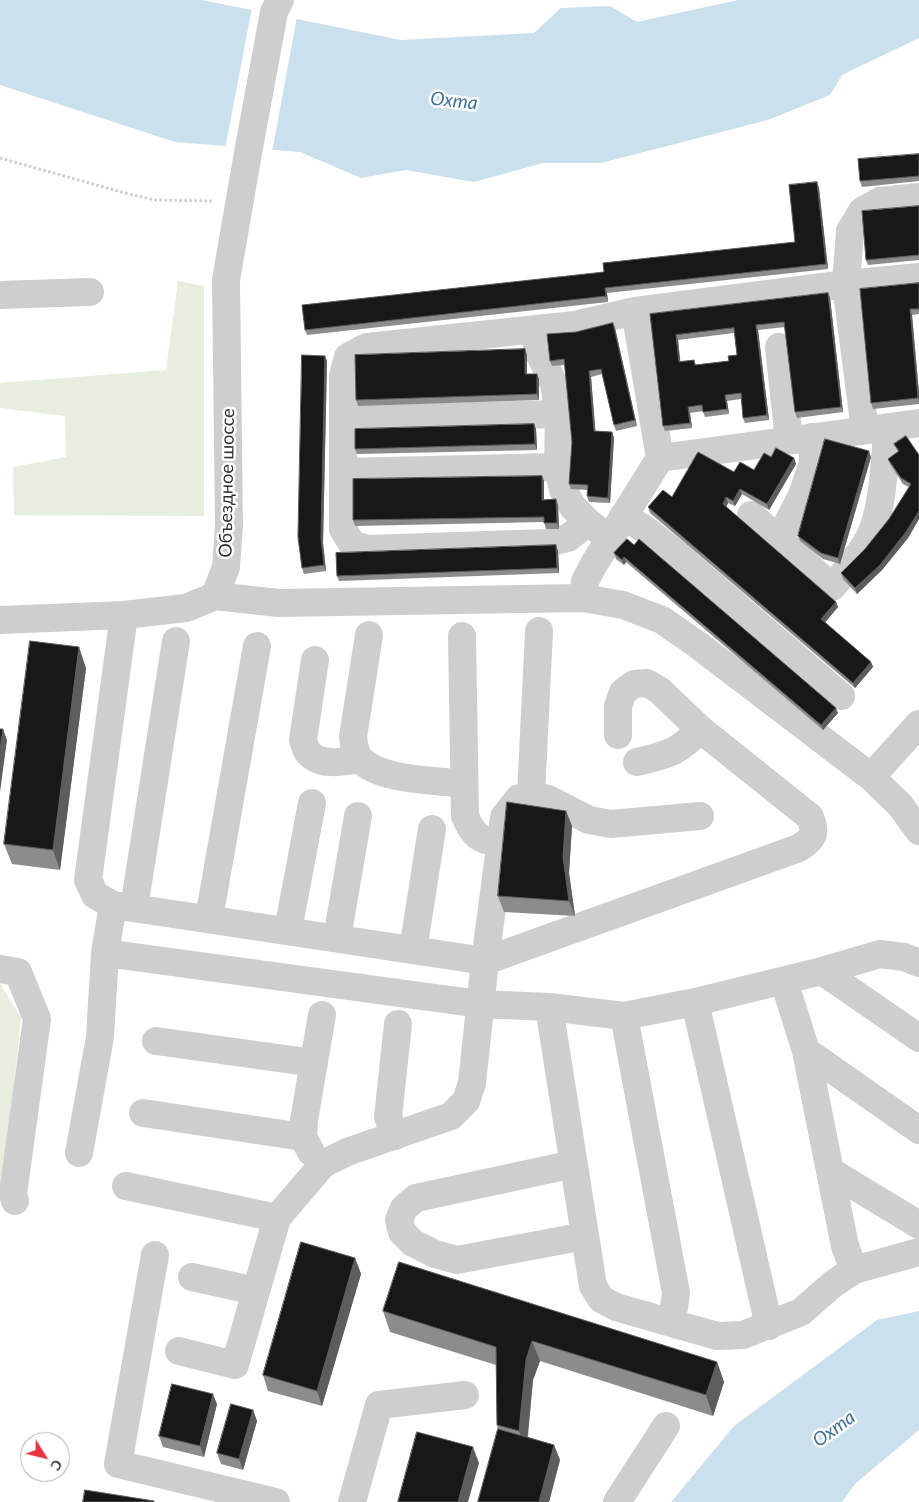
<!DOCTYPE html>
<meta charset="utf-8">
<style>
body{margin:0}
#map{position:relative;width:919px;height:1502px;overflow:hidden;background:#fff;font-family:Lato,sans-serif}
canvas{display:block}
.north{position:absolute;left:20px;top:1432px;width:50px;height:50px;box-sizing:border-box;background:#fff;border:1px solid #adadad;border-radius:50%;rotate:126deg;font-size:14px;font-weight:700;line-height:20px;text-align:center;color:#313131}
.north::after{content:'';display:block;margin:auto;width:18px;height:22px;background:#e73442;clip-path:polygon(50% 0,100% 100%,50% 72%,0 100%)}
</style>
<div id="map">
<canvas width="919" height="1502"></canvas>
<div class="north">С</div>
</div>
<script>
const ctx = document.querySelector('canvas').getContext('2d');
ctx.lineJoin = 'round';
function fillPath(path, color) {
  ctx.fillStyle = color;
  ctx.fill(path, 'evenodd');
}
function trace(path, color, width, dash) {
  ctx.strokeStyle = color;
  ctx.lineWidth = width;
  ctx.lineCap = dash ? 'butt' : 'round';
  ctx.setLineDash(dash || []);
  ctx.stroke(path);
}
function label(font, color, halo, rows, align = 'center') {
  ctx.font = font + ' Lato,sans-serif';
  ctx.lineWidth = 5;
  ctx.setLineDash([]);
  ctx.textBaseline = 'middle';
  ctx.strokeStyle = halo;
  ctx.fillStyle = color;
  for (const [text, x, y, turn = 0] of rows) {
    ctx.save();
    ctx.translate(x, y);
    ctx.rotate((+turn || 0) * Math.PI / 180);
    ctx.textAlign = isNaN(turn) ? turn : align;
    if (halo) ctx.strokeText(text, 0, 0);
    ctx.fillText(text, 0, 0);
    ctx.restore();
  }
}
fillPath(new Path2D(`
 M178,281l26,5v230l-190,-1 -1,-48 53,-10 -1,-41 -65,-8v-25l166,-13z
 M0,983l21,35 -18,171 -3,2z`), '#e7eedf');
fillPath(new Path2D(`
 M0,0h202l199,40 133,-7 27,-25 49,-2 27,16 101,-22h181v38l-77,37 -12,20 -62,25 -167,43h-58l-69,19 -68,-12 -45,8 -61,-26 -125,-10 -175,-57z
 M919,1311v119l-64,54 -13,18h-171l63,-76 143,-106z`), '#cbe0ed');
fillPath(new Path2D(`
 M252,8l45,9 -25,135 -47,-3z`), '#fff');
trace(new Path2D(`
 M0,158l125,35 30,7 59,1`), '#cecece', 3, [2.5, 2.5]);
trace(new Path2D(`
 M0,295l90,-3
 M534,330l4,21 16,33 5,30 -1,53 5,23 10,17 15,15 14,11
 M779,347l10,93
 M343,419l216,-5
 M865,430l-19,-146 4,-53 12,-20 18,-10 39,-4
 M660,458l259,-35
 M343,472l215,-5
 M751,515l81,72c13,-15 28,-31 37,-49 15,-28 15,-79 19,-111
 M623,516l26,16 27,22 165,142
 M588,522l-20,16 -21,5 -180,6 -15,-5 -9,-15v-153l5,-19 19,-10 208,-22 60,-14 211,-27 73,-7
 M779,540l23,-45 11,-32 -1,-26
 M215,596l64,7 304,-5 40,7 39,15 36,25 173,132 29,28 19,26
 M583,598l2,-17 9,-17 66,-106 -25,-147
 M124,615l-36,265 7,15 18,10 372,56 314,-113c14,-9 18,-14 11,-31l-110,-88 -41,-39 -12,-7 -13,1 -11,8 -5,14v29
 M0,620l124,-5 62,-7 29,-12 11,-29 3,-42 -3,-245 22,-127 26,-141 6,-12
 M369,635l-16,102c1,8 2,16 7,22 20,22 76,21 104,25
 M462,636l3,180c8,19 14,25 35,27
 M315,660l-12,80c1,3 2,8 4,11 12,16 36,11 52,8
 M637,762c32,-8 41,-9 63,-33
 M871,777l48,-53
 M531,795l8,-164
 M134,908l42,-267
 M209,918l48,-272
 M288,930l24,-127
 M337,938l21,-122
 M413,950l19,-121
 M105,953l375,51 69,3 75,9 71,-14 127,-31 97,67
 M0,969l18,3 19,47 -24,175 2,7
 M822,971l58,-17 24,3 15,6
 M784,981l22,70 39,195 9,24
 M695,1002l74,324
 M549,1007l44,279 8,13 15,8 101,29 26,-1 58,-23 32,-28 21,-14 65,-18
 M624,1016l52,277 -2,15 -6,14
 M156,1041l158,22
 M806,1051l113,79
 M143,1113l160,24
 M395,1136l-7,-19 10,-93
 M311,1152l-8,-15 1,-17 18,-105
 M79,1153l21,-116 5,-84 8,-48
 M574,1164l-158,34 -12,10 -5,12 3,12 11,11 22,11 22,6 128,-24
 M830,1171l89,54
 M126,1186l151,32
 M155,1255l-37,209 158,38
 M192,1277l64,14
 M179,1351l56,14 42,-147 46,-54 24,-12 104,-36 15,-15 6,-18 13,-122 19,-144 15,-19 12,-3 17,4 41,21 22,4 89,-8
 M352,1502l27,-97 86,-10
 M617,1502l49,-76`), '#cecece', 28);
fillPath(new Path2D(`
 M919,154v27l-57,6 -2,-6z
 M819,188l9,81 -221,24 1,9 -301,33 -2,-5 299,-58 191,-30z
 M919,206v54l-51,5 -2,-5z
 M919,283v31l-7,1 7,78v11l-46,5 -2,-6z
 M828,293l2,5 13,114 -46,6 -2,-6 -10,-85 -27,3 11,90 -24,3 -2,-5 -2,-19 -14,2 2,13 -24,3 -2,-6 -13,2 2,15 -27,3 -2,-5 -13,-112zM734,333l3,22 -8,6 -33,4 -2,-5 -14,1 -2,-21z
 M613,323l2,5 22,98 -21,5 -2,-6 -12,-51 -11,3 4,54 17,1 2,6 -4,65 -21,-1 -2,-6 1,-6 -17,-1 -2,-5 3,-42 -7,-77 -13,1 -2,-5 26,-29z
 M525,349l2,6v19h10l2,5v21l-181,6 -2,-6z
 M325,356l2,5 -4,182 3,28 -22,3 -2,-6z
 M534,424l2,5 1,21 -180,4 -2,-5z
 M894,444l25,11v64l-11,19 -26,32 -25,24 -14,-15 -2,-6 24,-24 24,-30 20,-32 -6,-3 -13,-20 -2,-5 10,-7z
 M771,457l23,1 2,6 -27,46 -27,-16 -7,12 -7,-3 -2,4 110,95 2,5 -13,15 46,40 2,5 -18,21 -205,-175 -2,-6 86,-35 20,-2z
 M871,457l-31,107 -17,-5 -23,-18 -2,-5z
 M542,476l2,5v19l12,-1 2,6 1,24h-13l-2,-7 -189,4 -2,-6z
 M627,539l211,174 -15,17 -197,-168 -2,3 -8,-6 -2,-6z
 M558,551l1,22 -220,8 -2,-5z
 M86,668l-26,202 -48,-6 -8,-20z
 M566,811l6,15 -3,47 6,43 -71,-4 -6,-16z
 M355,1258l6,16 -39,132 -54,-15 -5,-16z
 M383,1311l334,51 7,20 -11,34 -173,-55 -7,19 -5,57 26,8 6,15 -11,42h-71l20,-73 -1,-4 -1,-60 -106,-33z
 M217,1404l-13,53 -41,-10 -4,-11z
 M253,1410l4,11 -14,49 -22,-6 -4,-11z`), '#8c8c8c');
fillPath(new Path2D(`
 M817,182l2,6 9,81 -2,-5z
 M605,288l2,5 1,9 -2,-6z
 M828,293l2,5 13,114 -2,-5z
 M910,309l2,6 7,78v8l-1,-3z
 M613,323l2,5 22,98 -2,-6z
 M756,325l2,5 11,90 -2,-5z
 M676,335l2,5 3,27 -2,-5z
 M525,349l2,6v24l-2,-5z
 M325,356l2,5 -4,182 3,28 -2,-6 -3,-27z
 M589,371l2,6 5,60 -2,-6z
 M537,374l2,5v21l-2,-6z
 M725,395l2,6 2,13 -2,-5z
 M688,407l2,6 2,15 -2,-5z
 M534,424l2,5 1,21 -2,-6z
 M612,432l2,6 -4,65 -2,-5z
 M869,451l2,6 -31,107 -2,-6z
 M794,458l2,6 -27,46 -2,-6z
 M542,476l2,5v24l-2,-5z
 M740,489l2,5 -7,12 -2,-5z
 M726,497l2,6 -3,7 -2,-6z
 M556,499l2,6 1,24 -2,-6z
 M919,511v8l-11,19 -26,32 -25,24 -2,-6z
 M556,545l2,6 1,22 -2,-5z
 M624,557l2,5 -2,3 -2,-5z
 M836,602l2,5 -15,18 -2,-6z
 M79,647l7,21 -26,202 -7,-20z
 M871,662l2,5 -18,21 -2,-5z
 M836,708l2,5 -15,17 -2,-5z
 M3,729l4,11 -7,52v-42z
 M566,811l6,15 -3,47 6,43 -6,-15 -6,-44z
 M355,1258l6,16 -39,132 -5,-15z
 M532,1341l8,20 -7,19 -7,71 -7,-20 7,-71z
 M717,1362l7,20 -11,34 -7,-21z
 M213,1394l4,10 -13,53 -4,-11z
 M253,1410l4,11 -14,49 -4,-11z
 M554,1445l6,15 -11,42h-10z
 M473,1447l6,16 -11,39h-10z`), '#5d5d5d');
const building = new Path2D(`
 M919,154v22l-59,5 -2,-22z
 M817,182l9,82 -221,24 1,8 -301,34 -3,-25 302,-33 -1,-9 192,-21 -6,-57z
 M919,206v49l-53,5 -4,-49z
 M919,283v26h-9l8,89 -47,5 -11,-114z
 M828,293l13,114 -46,5 -11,-90 -28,3 11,90 -24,3 -2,-25 -16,2 2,14 -24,3 -1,-7 -14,2 2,16 -27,3 -13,-112zM734,328l3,27 -9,1 1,5 -34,4 -1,-5 -15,2 -3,-27z
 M613,323l22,97 -21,5 -13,-56 -12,2 5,60 18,1 -4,66 -21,-2 1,-11 -19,-1 3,-42 -8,-83 -14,2 -3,-27 29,-2z
 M525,349v25h12v20l-181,6 -1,-45z
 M302,355l23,1 -4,182 3,27 -22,3 -4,-31z
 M534,424l1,20 -180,5v-20z
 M906,436l13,19v56l-13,21 -26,33 -25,23 -14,-15 24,-24 24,-30 22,-35 -10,-6 -13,-19 11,-8 -5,-7z
 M825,439l44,12 -31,107 -17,-5 -23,-17z
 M776,448l18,10 -27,46 -27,-15 -7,12 -7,-4 -3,7 113,98 -15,17 50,43 -18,21 -205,-176 15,-17 9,7 26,-45 36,20 6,-10 14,8 10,-17 7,4z
 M542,476v24l14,-1 1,24h-13v-6l-191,3v-41z
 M627,539l7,6 5,-6 197,169 -15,17 -197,-168 -2,3 -8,-7z
 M556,545l1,23 -220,8 -1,-23z
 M30,641l49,6 -26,203 -49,-6z
 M0,729h3l-3,21z
 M507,802l59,9 -3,46 6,44 -71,-5z
 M301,1242l54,16 -38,133 -54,-16z
 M399,1262l318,100 -11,33 -174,-54 -6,19 -7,71 -22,-6 -1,-78 -113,-36z
 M172,1384l41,10 -13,52 -41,-10z
 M231,1404l22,6 -14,49 -22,-6z
 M498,1429l56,16 -15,57h-61z
 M417,1432l56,15 -15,55h-60z
 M85,1490l69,11v1h-71z`);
fillPath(building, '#181818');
trace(building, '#5d5d5d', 1);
label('18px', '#313131', '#fff', [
 ["Объездное шоссе",227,483,-89]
]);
label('italic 19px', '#3d7394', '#fff', [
 ["Охта",454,101,6],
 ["Охта",834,1429,-36]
]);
</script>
